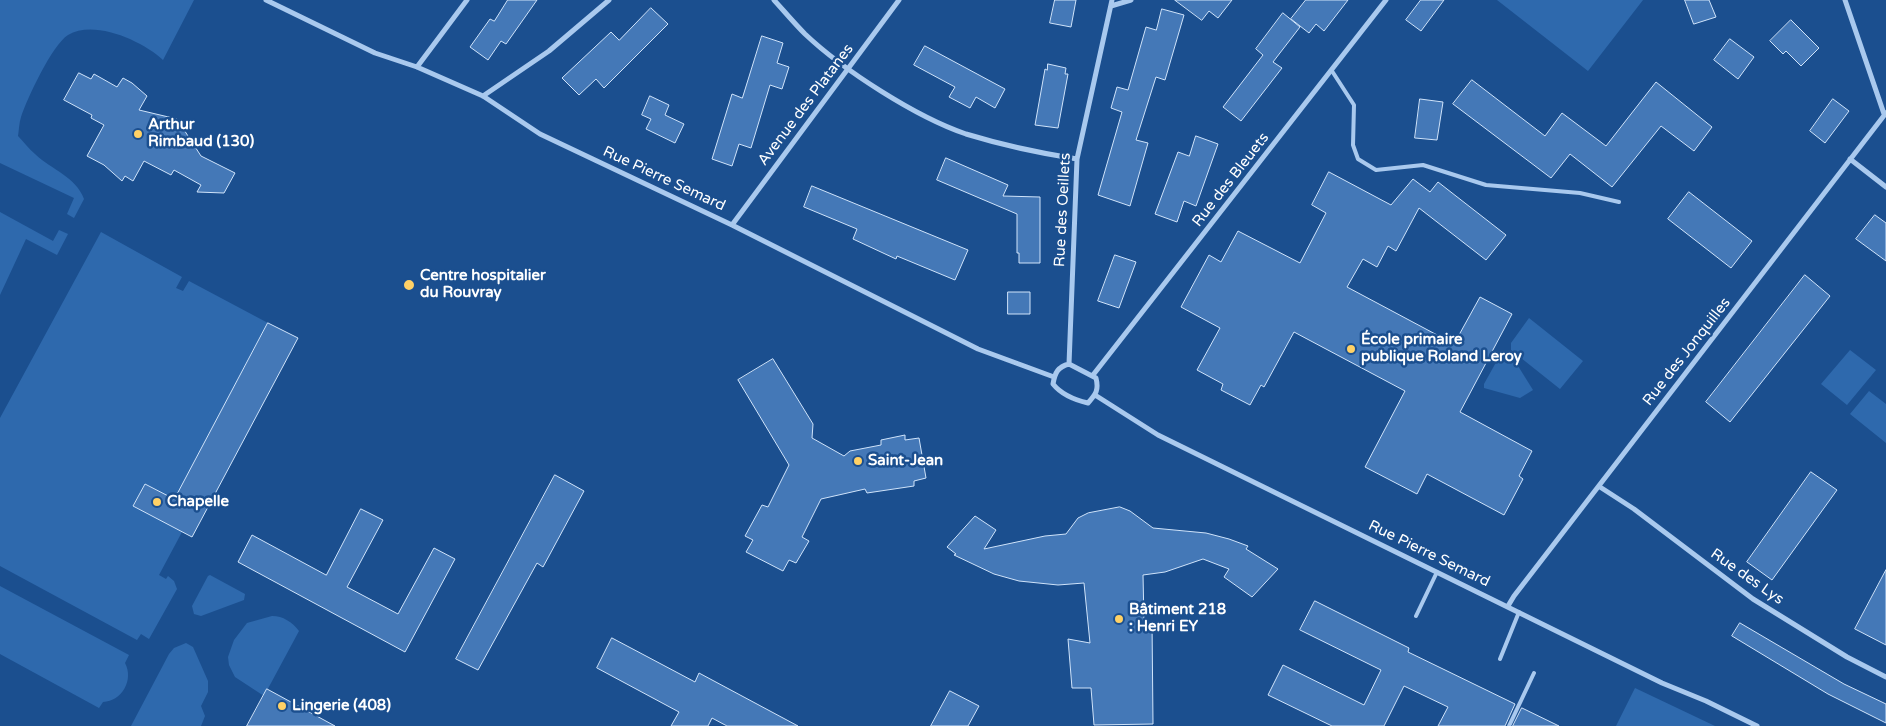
<!DOCTYPE html>
<meta charset="utf-8">
<style>
body{margin:0}
canvas{display:block;background:#1b4f8f}
</style>
<canvas width="1886" height="726"></canvas>
<script>
const ctx = document.querySelector('canvas').getContext('2d');
ctx.lineJoin = 'round';
function fillPath(path, color) {
  ctx.fillStyle = color;
  ctx.fill(path, 'evenodd');
}
function trace(path, color, width, dash) {
  ctx.strokeStyle = color;
  ctx.lineWidth = width;
  ctx.lineCap = dash ? 'butt' : 'round';
  ctx.setLineDash(dash || []);
  ctx.stroke(path);
}
function label(font, color, halo, rows, align = 'center') {
  ctx.font = font + ' "Varela Round",sans-serif';
  ctx.lineWidth = 5;
  ctx.setLineDash([]);
  ctx.textBaseline = 'middle';
  ctx.strokeStyle = halo;
  ctx.fillStyle = color;
  for (const [text, x, y, turn = 0] of rows) {
    ctx.save();
    ctx.translate(x, y);
    ctx.rotate((+turn || 0) * Math.PI / 180);
    ctx.textAlign = isNaN(turn) ? turn : align;
    if (halo) ctx.strokeText(text, 0, 0);
    ctx.fillText(text, 0, 0);
    ctx.restore();
  }
}
fillPath(new Path2D(`
 M0,0h194l-31,60c-20,-19 -69,-41 -95,-25 -16,10 -41,64 -47,82 -2,6 -2,13 -3,19 6,6 11,13 17,18 17,16 41,23 49,45l-10,19 -7,-4 7,-16 -74,-35z
 M1497,0h146l-55,71z
 M0,212l53,29 6,-11 9,4 -11,21 -31,-16 -26,56z
 M101,232l81,45 -6,11 7,3 6,-10 79,42 -94,176 -29,-15 -12,21 49,27 -23,43 7,4 2,-3 6,5 3,8 -28,50 -8,-5 -4,6 -137,-74v-148z
 M1529,318l54,43 -23,28 -49,-39v-7z
 M1850,350l26,20 -29,35 -26,-21z
 M1505,355l13,11 15,24 -13,8 -36,-10v-4l15,-27z
 M1869,391l17,13v39l-36,-29z
 M210,575l35,19 -1,6 -43,16 -7,-2 -2,-8 16,-30z
 M0,586l129,69 -4,8c9,17 -3,38 -22,39l-4,6 -99,-54z
 M272,616c11,0 20,6 27,15l-35,65 -29,-19 -6,-12 -1,-8 6,-17 13,-17z
 M186,643l7,4 15,34v11l-7,14 4,10 -4,10h-70l38,-72 5,-6z
 M1635,688l80,38h-99z`), '#2e69ad');
const building = new Path2D(`
 M508,0h29l-31,44 -5,-3 -13,19 -18,-13 20,-28 4,2z
 M1055,0h21l-5,27 -21,-4z
 M1175,0h57l-14,18 -9,-7 -7,9z
 M1306,0h42l-24,31 -8,-7 -7,9 -18,-14z
 M1421,0h23l-23,31 -15,-11z
 M1685,0h24l7,17 -22,7z
 M651,8l17,16 -64,64 -8,-9 -17,16 -17,-17 49,-46 8,8z
 M1162,9l22,6 -19,65 -9,-3 -20,63 12,3 -18,63 -32,-11 24,-83 -11,-4 6,-21 11,3 18,-63 10,3z
 M1283,13l17,14 -27,35 9,6 -41,53 -18,-14 40,-52 -7,-6z
 M1791,20l28,28 -18,18 -15,-15 -3,3 -13,-13z
 M762,36l21,7 -6,20 12,4 -7,22 -12,-4 -19,63 -12,-4 -7,22 -20,-7 20,-65 10,4z
 M1730,39l24,18 -16,22 -24,-19z
 M925,46l80,43 -10,19 -19,-11 -6,11 -21,-11 6,-10 -41,-22z
 M1048,64l18,4 -1,6h3l-10,54 -23,-3 10,-56 2,1z
 M79,73l12,6 3,-5 23,13 6,-9 9,5 15,13 -8,14 38,9 24,37 34,17 -11,20 -27,-1 4,-7 -27,-15 -3,5 -27,-14 -11,20 -8,-5 -3,5 -18,-16 -17,-9 17,-31 -13,-7 1,-3 -28,-15z
 M1472,80l73,56 17,-23 44,33 50,-64 56,45 -18,24 -33,-25 -49,61 -42,-33 -19,24 -98,-74z
 M650,96l19,9 -4,10 19,9 -9,19 -29,-14 5,-10 -9,-4z
 M1420,99l23,3 -6,38 -22,-2z
 M1833,99l16,12 -24,32 -15,-12z
 M1196,136l22,8 -22,62 -12,-5 -7,21 -22,-8 23,-62 11,4z
 M946,158l62,27 -5,11 37,1v66h-21v-10h-2v-39l-80,-34z
 M1329,172l62,33 22,-26 17,13 8,-10 68,53 -20,25 -67,-52 -23,43 -8,-5 -11,21 -14,-8 -16,28 107,57 26,-47 32,17 -52,98 72,39 -13,25 4,3 -19,36 -77,-41 -10,20 -52,-27 40,-76 -111,-59 -30,55 -3,-2 -11,20 -29,-15 2,-6 -26,-14 23,-42 -39,-21 28,-52 12,7 17,-31 62,32 26,-50 -14,-8z
 M812,186l156,64 -13,30 -58,-24 -1,3 -43,-20 4,-10 -53,-22z
 M1689,192l63,49 -21,27 -63,-49z
 M1875,215l11,8v38l-30,-22z
 M1115,255l21,7 -17,46 -21,-7z
 M1805,275l25,21 -100,126 -24,-20z
 M1008,292h22v22h-22z
 M268,323l30,15 -106,199 -59,-31 12,-22 29,15z
 M773,359l40,65 -1,14 32,18 6,-5 31,-6v-5l24,-5v5l14,-2 7,40 -12,3v5l-47,7 -2,-4 -44,10 -19,38 7,4 -13,22 -7,-3 -6,11 -37,-19 7,-12 -8,-4 17,-31 6,2 21,-42 -51,-85z
 M1811,472l26,18 -65,90 -25,-18z
 M555,475l29,16 -41,76 -6,-4 -59,107 -22,-11z
 M1120,507l10,4 23,17 53,5 23,6 19,7 -2,3 32,20 -26,28 -28,-20 5,-8 -26,-10 -38,13 -22,3 1,46 8,1 1,102 -59,1 -3,-37h-19l-4,-49 22,4 -6,-60 -26,2 -39,-4 -25,-7 -40,-19 2,-1 -9,-7 28,-31 21,14 -12,19 61,-13 21,-2 12,-16 10,-5z
 M361,509l22,11 -36,67 51,27 36,-66 21,11 -50,93 -167,-90 14,-27 74,40z
 M1886,570v75l-31,-16z
 M1315,601l94,47 -1,4 107,52 -10,22h-67l10,-19 -44,-21 -20,40h-52l-64,-31 15,-30 81,40 17,-35 -81,-40z
 M1740,623l104,61 42,20v19l-58,-29 -96,-58z
 M612,638l83,44 4,-9 99,53h-71l-15,-8 -4,8h-37l8,-14 -82,-44z
 M267,689l68,37h-88z
 M950,691l29,15 -11,20h-37z
 M1522,708l37,18h-46z`);
fillPath(building, '#4478b7');
trace(building, '#cfe3fa', 1);
trace(new Path2D(`
 M1332,71l22,34 -1,40 5,14 18,11 47,-5 63,20 94,8 39,9
 M1416,616l21,-44
 M1500,659l19,-47
 M1509,726l25,-53`), '#a9c9ee', 4);
trace(new Path2D(`
 M266,0l109,53 42,14 66,29 57,38 192,91 246,124 76,28
 M774,0c10,11 20,23 31,34 38,36 111,83 161,100 36,11 73,19 111,25
 M1845,0l39,114
 M1111,6l20,-6
 M417,67l50,-67
 M483,96l66,-45 60,-51
 M1850,159l36,28
 M732,225l167,-225
 M1069,364l8,-205 35,-159
 M1069,364l27,14c3,12 0,16 -8,25 -13,-3 -27,-9 -35,-19 2,-12 5,-17 16,-20z
 M1093,375l293,-375
 M1095,395l63,40 504,248 44,18 51,25
 M1600,487l34,22 119,90 94,58 39,20
 M1508,606l6,-10 372,-483`), '#a9c9ee', 5);
for (const [x, y, r, color] of [
 [138,134,5,"#ffd166"],
 [409,285,6,"#ffd166"],
 [1351,349,5,"#ffd166"],
 [858,461,5,"#ffd166"],
 [157,502,5,"#ffd166"],
 [1119,619,5,"#ffd166"],
 [282,706,5,"#ffd166"]
]) {
  const dot = new Path2D();
  dot.arc(x, y, r, 0, 2 * Math.PI);
  ctx.fillStyle = color;
  ctx.fill(dot);
  trace(dot, '#1b4f8f', 2);
}
label('15px', '#fff', '#1b4f8f', [
 ["Avenue des Platanes",806,105,-53],
 ["Rue Pierre Semard",664,179,25],
 ["Rue des Bleuets",1231,180,-52],
 ["Rue des Oeillets",1063,210,-87],
 ["Rue des Jonquilles",1687,352,-52],
 ["Rue Pierre Semard",1429,554,26],
 ["Rue des Lys",1747,577,35]
]);
label('bold 15px', '#fff', '#1b4f8f', [
 ["Arthur",148,125],
 ["Rimbaud (130)",148,142],
 ["Centre hospitalier",420,276],
 ["du Rouvray",420,293],
 ["École primaire",1361,340],
 ["publique Roland Leroy",1361,357],
 ["Saint-Jean",868,461],
 ["Chapelle",167,502],
 ["Bâtiment 218",1129,610],
 [": Henri EY",1129,627],
 ["Lingerie (408)",292,706]
], 'left');
</script>
